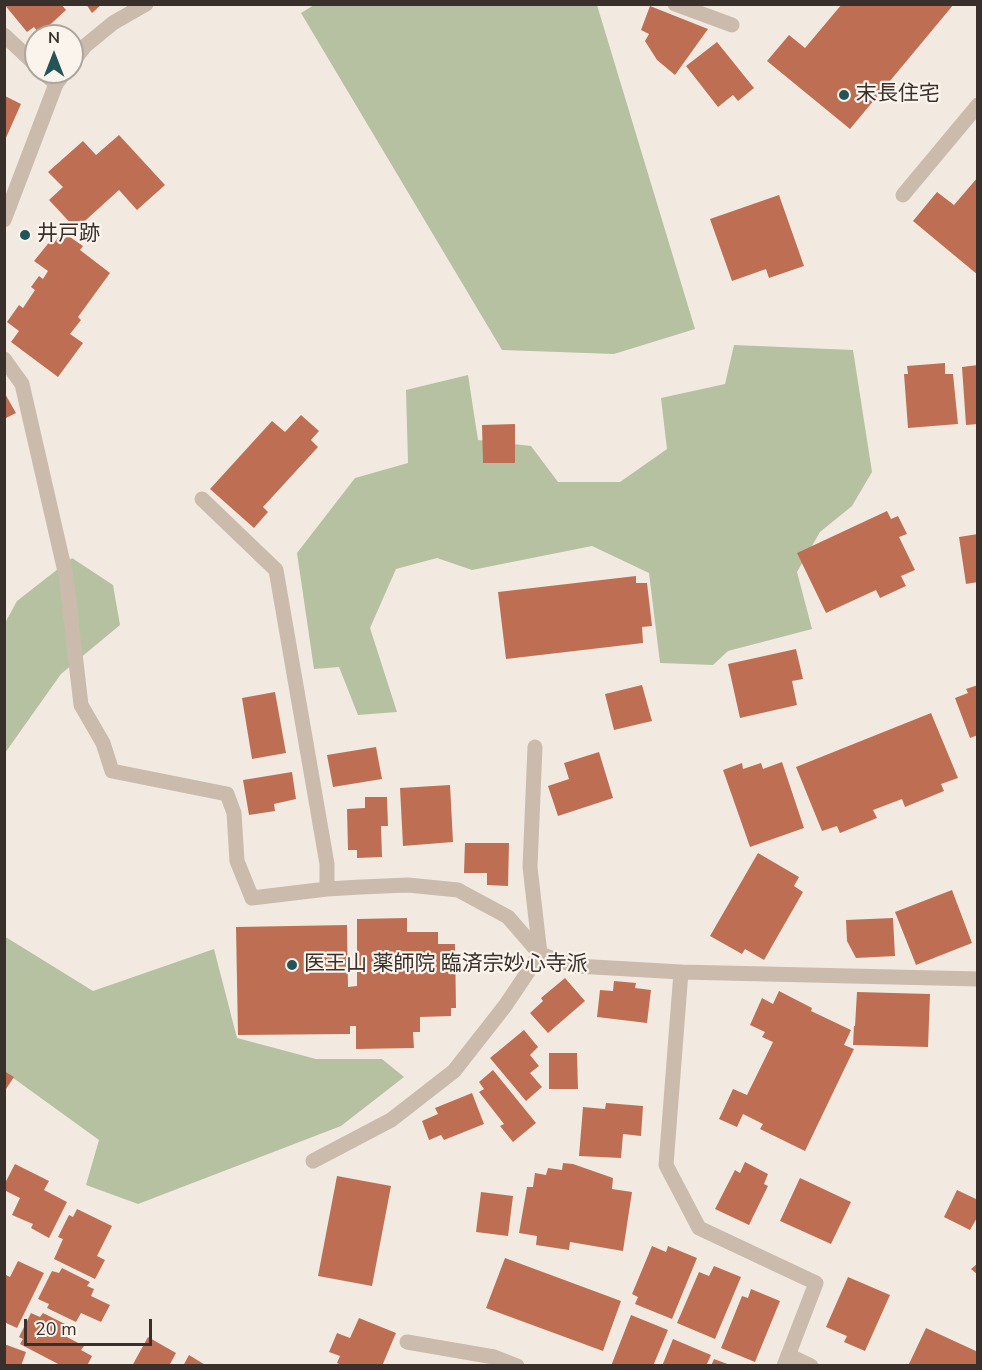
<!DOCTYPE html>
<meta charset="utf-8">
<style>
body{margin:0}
#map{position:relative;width:982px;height:1370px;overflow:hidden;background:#f2eae1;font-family:"Nunito Sans",sans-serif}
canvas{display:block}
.frame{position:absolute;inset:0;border:6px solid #39302b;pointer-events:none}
.north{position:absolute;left:24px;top:24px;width:60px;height:60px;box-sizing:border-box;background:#faf4ed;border:2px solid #ada69f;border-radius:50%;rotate:0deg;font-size:16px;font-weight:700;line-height:24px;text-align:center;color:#39302b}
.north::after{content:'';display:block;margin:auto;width:21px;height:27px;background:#235458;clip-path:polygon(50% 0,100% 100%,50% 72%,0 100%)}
.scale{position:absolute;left:24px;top:1319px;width:128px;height:27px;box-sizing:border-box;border:3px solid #39302b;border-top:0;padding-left:8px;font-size:18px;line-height:21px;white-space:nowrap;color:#39302b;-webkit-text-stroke:4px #faf4ed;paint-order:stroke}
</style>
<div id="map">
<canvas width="982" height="1370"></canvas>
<div class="frame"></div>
<div class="north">N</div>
<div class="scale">20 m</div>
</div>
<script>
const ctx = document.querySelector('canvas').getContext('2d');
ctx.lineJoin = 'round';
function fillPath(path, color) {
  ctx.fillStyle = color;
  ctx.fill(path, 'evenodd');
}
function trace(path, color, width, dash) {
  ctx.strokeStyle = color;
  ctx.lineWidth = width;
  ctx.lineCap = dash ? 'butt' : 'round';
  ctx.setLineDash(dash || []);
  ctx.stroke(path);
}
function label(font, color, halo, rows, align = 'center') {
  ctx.font = font + ' "Nunito Sans","Noto Sans JP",sans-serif';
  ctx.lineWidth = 4.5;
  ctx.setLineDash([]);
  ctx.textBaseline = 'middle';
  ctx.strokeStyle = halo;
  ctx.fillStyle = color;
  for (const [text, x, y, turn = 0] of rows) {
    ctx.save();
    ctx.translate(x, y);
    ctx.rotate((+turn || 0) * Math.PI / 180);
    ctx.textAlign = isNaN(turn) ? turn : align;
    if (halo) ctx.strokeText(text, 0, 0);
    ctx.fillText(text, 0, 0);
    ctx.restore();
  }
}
fillPath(new Path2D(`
 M314,5h283l98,324 -81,25 -112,-4 -201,-337z
 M734,345l119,5 19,122 -20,34 -32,26 -23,40 15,57 -84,22 -15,14 -53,-2 -11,-90 -57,-27 -120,24 -35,-12 -41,11 -26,59 27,84 -39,3 -19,-48 -25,2 -17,-116 58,-75 53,-15 -2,-73 62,-15 10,65 53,6 27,36h62l47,-33 -6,-51 64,-14z
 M72,558l41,27 7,40 -59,49 -56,79v-130l12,-22z
 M4,936l89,55 121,-42 23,89 79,21h66l22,18 -63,49 -203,78 -52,-19 13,-45 -83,-60 -11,-7z`), '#b6c1a1');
fillPath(new Path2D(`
 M4,4h57l5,6 -26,24 -6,-7 -7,5z
 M86,4h16l-10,9z
 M842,4h112l-104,125 -83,-68 22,-26 16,13z
 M650,6l58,23 -33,46 -18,-15 -12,-19 4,-7 -8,-4z
 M717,42l37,46 -16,13 -5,-6 -15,12 -32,-41z
 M5,96l16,8 -16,36z
 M119,135l46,50 -28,25 -18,-20 -43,39 -27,-29 14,-13 -15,-15 35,-31 13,14z
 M978,177v98l-65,-54 24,-29 17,13z
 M779,195l25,71 -35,12 -3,-9 -34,12 -22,-62z
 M60,235l5,4 2,-4 16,11 -3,4 30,23 -32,44 3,3 -11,14 13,9 -25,34 -47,-35 8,-11 -12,-9 12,-17 4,3 12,-18 -4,-3 8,-11 4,3 5,-8 -14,-10 17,-21 3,3z
 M945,363v11h8l5,50 -50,4 -4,-54h4l-1,-8z
 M978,365v59l-12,1 -4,-58z
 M4,392l12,21 -12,6z
 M301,415l18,16 -8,9 7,7 -55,60 5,5 -14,16 -44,-39 62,-68 13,11z
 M515,424v39h-32l-1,-38z
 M887,511l4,8 7,-3 9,18 -8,3 16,33 -14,6 5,10 -26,12 -4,-8 -50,23 -29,-60z
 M978,534v48l-12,2 -7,-47z
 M636,576v7h11l5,43 -10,1 1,16 -137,16 -8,-67z
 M796,649l7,30 -11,2 5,24 -57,13 -12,-54z
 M642,685l10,36 -38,9 -9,-36z
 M978,685v50l-8,3 -15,-40 13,-5 -2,-4z
 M275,692l11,61 -34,6 -10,-61z
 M931,713l27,65 -17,6 3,7 -39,16 -3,-8 -29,11 4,8 -37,15 -3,-7 -15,5 -26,-64z
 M376,747l6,32 -49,8 -6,-32z
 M599,752l14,46 -55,18 -10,-30 21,-7 -5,-16z
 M782,762l22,66 -54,19 -27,-77 19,-7 1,6 18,-6 2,6z
 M292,772l4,27 -22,5 1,7 -26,4 -6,-35z
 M450,785l3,57 -50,4 -3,-58z
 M365,797h22l1,29h-7l1,31 -25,1v-8h-9l-1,-41 18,-1z
 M465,843h44l-1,43 -21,-1v-12h-23z
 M758,853l41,24 -5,9 9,6 -39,68 -19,-11 -3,5 -32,-18z
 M952,890l20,53 -56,22 -21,-53z
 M407,918v14h31v12h17l1,64h-5v8l-31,1v15h-7l1,16 -58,1v-23h-6v8l-112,1 -2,-108 111,-2 1,62 9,-1v-67z
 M893,918l2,38 -39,2 -9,-17 -1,-21z
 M565,978l20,23 -37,32 -18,-20 13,-12 -2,-3z
 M614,981l22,2 -1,5 16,2 -4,33 -50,-6 3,-27 13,1z
 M779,991l33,17 -1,3 40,19 -7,15 10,4 -49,102 -45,-22 3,-5 -20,-10 -6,13 -18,-8 14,-30 14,6 26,-53 -11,-5 3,-5 -15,-7 12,-27 11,6z
 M857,992l73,2 -2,53 -75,-2 1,-19h1z
 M524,1030l14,17 -8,8 9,11 -9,7 12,14 -16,14 -36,-43z
 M549,1053h28l1,36h-29z
 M493,1070l43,53 -23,19 -13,-16 4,-2 -25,-32 5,-3 -5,-7z
 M4,1071l10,6 -10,15z
 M472,1093l12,31 -40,16 -3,-5 -12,5 -7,-19 16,-7 -3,-6z
 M606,1103l37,3 -2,30 -18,-2 -2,24 -42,-2 4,-49 22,2z
 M745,1162l23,12 -4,10 4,2 -19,39 -34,-16 20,-39 5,3z
 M563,1163l10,1 40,14 -1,11 20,3 -9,59 -53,-9 -1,8 -33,-5 1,-9 -18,-3 8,-46h6l2,-14 11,2 2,-7 14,2z
 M15,1164l34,17 -5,9 23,12 -18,36 -18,-10 2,-4 -21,-9 8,-17 -16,-8v-5z
 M337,1176l54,10 -19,100 -54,-10z
 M800,1178l51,24 -20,42 -51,-23z
 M957,1190l21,10v16l-8,14 -26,-13z
 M481,1192l32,4 -5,40 -32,-4z
 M77,1209l35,17 -15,30 8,4 -10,19 -41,-20 9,-20 -5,-2 11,-22 4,2z
 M652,1246l14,6 2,-6 29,12 -25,61 -37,-15 3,-7 -6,-3z
 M505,1258l116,43 -18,50 -117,-43z
 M18,1261l26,12 -27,55 -13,-6v-48l6,3z
 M978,1263v12l-7,-6z
 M714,1266l27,11 -26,62 -38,-16 22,-51 10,4z
 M62,1268l28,14 -3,4 7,3 -3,7 19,9 -9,17 -20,-9 -5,9 -29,-14 2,-4 -11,-5 14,-28 7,2z
 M848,1277l42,18 -25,56 -21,-9 3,-6 -21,-9z
 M751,1289l29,12 -25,61 -34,-14 21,-52 6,2z
 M31,1313l9,4 3,-4 30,15 -6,9 17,9 -3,4 11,6 -5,10h-25l-42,-22 3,-5 -4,-2z
 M631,1315l37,15 -15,36h-42z
 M359,1318l37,15 -14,33h-38l-7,-3 3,-7 -11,-4 8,-19 13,5z
 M926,1328l52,24v14h-70z
 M148,1337l28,16 -7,13h-37z
 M673,1339l38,16 -5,11h-44z
 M4,1344l22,8 -5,14h-17z
 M189,1355l18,11h-24z
 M714,1359l16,6v1h-19z`), '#be6f53');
trace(new Path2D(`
 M675,4l57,21
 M4,35l32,30
 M43,72l13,12
 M903,195l75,-90
 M4,359l18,25 44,192 15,129 22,38 9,28 115,23 7,19 3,48 15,37 75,-9 34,-2 47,-2 50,5 50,27 32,37
 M202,499l74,71 51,294v25
 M313,1161l78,-41 63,-49 51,-65 35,-52 -10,-87 5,-120`), '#cabbad', 15);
trace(new Path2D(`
 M72,63l13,-17 28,-23 33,-19
 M4,220l52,-136 9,-12
 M540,954l36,12 105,6 297,7
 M681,972l-15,193 33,63 117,55 -32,83
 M407,1342l87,15 23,9
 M788,1355l23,11`), '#cabbad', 15);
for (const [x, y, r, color] of [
 [844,95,6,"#235458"],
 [25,235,6,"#235458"],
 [292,965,6,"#235458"]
]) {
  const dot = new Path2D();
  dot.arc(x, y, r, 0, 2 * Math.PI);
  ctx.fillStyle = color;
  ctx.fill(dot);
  trace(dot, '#faf4ed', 2);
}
label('21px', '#39302b', '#faf4ed', [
 ["末長住宅",856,95],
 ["井戸跡",37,235],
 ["医王山 薬師院 臨済宗妙心寺派",304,965]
], 'left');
</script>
